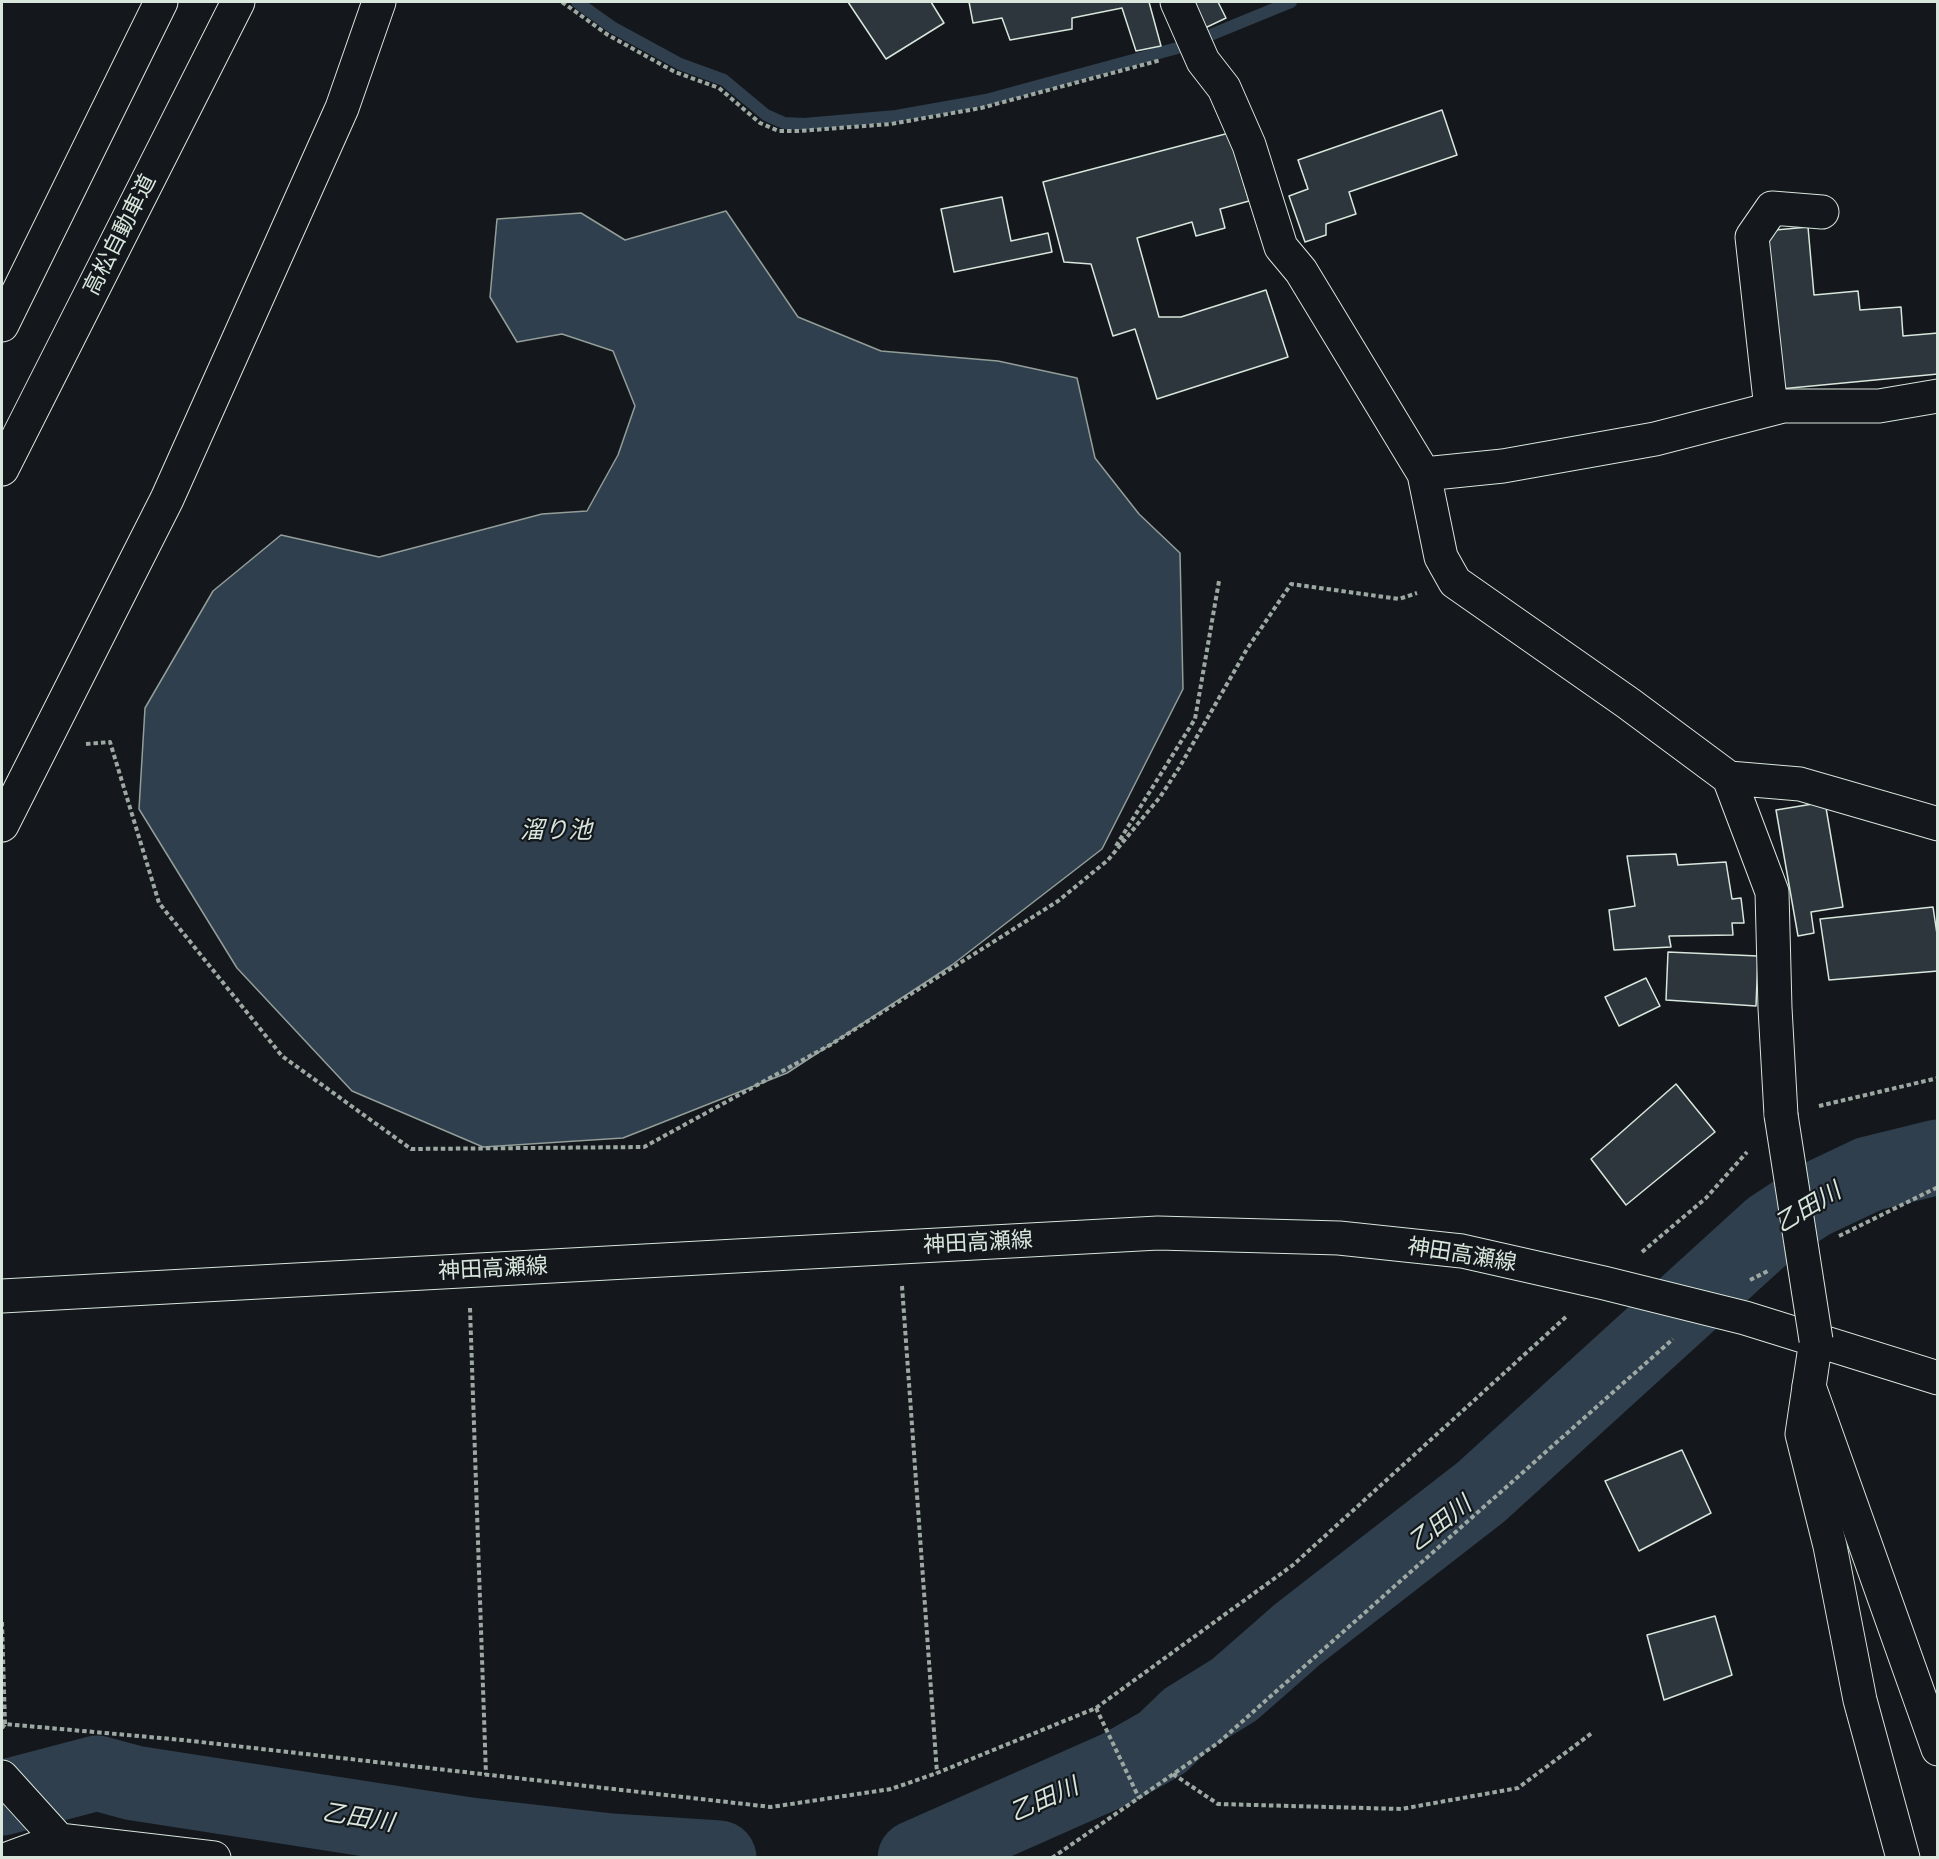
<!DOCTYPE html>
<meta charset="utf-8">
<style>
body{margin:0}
#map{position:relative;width:1939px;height:1859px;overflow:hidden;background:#14181c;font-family:"Alegreya Sans",sans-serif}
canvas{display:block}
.frame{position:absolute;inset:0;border:3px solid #d8e6dc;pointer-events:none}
</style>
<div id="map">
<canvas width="1939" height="1859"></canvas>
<div class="frame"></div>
</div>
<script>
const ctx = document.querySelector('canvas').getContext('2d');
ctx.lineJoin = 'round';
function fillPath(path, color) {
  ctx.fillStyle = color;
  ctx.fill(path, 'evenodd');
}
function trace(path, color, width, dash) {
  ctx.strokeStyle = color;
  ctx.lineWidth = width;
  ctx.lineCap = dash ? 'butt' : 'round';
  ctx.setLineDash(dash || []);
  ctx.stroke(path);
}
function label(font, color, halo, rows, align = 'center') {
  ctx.font = font + ' "Alegreya Sans","Noto Sans JP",sans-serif';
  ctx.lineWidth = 4.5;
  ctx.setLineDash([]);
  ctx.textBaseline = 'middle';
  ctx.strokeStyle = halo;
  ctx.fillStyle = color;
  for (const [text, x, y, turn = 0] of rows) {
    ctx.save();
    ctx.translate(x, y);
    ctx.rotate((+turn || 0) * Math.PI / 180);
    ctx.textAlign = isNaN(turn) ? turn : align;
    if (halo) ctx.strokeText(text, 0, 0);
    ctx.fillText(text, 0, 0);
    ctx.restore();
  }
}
const water = new Path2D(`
 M726,211l72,106 83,34 117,10 79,17 18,80 44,56 41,39 3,136 -81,160 -150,116 -165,108 -164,65 -140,9 -131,-56 -115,-123 -98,-159 6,-101 68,-117 68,-56 98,22 163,-43 45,-3 31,-56 17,-49 -22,-55 -51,-17 -45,8 -27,-45 7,-78 84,-6 44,27z`);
fillPath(water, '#2f3f4d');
trace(water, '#939e99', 1.5);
trace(new Path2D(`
 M577,2l35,25 68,37 44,16 42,35 18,8 20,1 92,-8 90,-16 195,-53 110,-45`), '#2f3f4d', 12);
trace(new Path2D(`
 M2,1798l95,-25 37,10 336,52 141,16 108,7
 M915,1858l203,-90 44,-25 25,-24 47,-29 64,-56 183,-142 290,-264 41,-27 57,-27 69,-17`), '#2f3f4d', 75);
const building = new Path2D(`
 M848,2h83l13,21 -58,36z
 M969,2h180l12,44 -25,5 -14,-43 -50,10v11l-62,11 -8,-22 -29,5z
 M1193,2h25l8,16 -21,10z
 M1442,110l15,45 -108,37 7,22 -30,10v11l-21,7 -16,-46 19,-7 -10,-29z
 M1229,133l20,68 -29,8 5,19 -29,8 -4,-14 -55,16 22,79h22l85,-27 22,67 -131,42 -22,-70 -22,7 -22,-72 -27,-2 -21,-80z
 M1002,197l9,44 37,-8 4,19 -98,20 -13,-63z
 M1808,227l6,68 44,-4 2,19 41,-3 2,29 35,-3v41l-158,15 -15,-158z
 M1825,802l18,105 -32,5 3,21 -16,3 -22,-126z
 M1676,854l2,11 48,-3 6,37 9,-1 3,25h-12l1,12 -64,1 2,11 -57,3 -5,-40 26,-4 -8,-50z
 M1933,907l5,34v30l-109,9 -9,-61z
 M1668,952l90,4 -2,50 -90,-6z
 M1646,978l14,28 -41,20 -14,-29z
 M1676,1084l39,48 -89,73 -35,-46z
 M1682,1450l29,63 -72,38 -34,-70z
 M1715,1616l17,59 -68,25 -17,-65z`);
fillPath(building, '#2c363c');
trace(building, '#d8e6dc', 1.5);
const street = new Path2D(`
 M1177,2l26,59 21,27 25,57 32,102 20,24 123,203 17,83 14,25 173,121 101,75 43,114 3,116 6,107
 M1771,409l-19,-172 20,-29 50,4
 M1424,474l79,-8 152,-27 128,-33h96l59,-10
 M1729,778l71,6 138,40
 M2,825l165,-326 175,-391 37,-106
 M1809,1386l129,363
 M2,1777l57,63
 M10,1858l49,-18 155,18`);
const secondary = new Path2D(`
 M2,1296l1156,-63 181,5 123,13 142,32 141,35 193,60
 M1816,1340l-14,94 28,112 30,154 43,158`);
const highway = new Path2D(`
 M2,325l159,-323
 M2,469l236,-467`);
trace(street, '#d8e6dc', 35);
trace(secondary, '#d8e6dc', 35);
trace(highway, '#d8e6dc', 35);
trace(new Path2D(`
 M562,2l46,33 67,37 44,16 41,35 19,8h20l92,-7 90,-16 180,-48
 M86,744l24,-2 49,161 123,153 129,93 233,-2 186,-102 228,-144 50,-41 52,-63 19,-29 68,-119 44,-65 108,15 18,-6
 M1116,846l79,-127 24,-138
 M1819,1106l119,-28
 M1839,1236l99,-49
 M1642,1252l64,-54 41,-46
 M1750,1280l18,-9
 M902,1286l35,487
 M470,1308l16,467
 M2,1622l3,102
 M1096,1708l43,90
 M2,1728l3,-4 178,16 588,67 120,-18 46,-16 159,-65 197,-143 275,-250
 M1173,1774l45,30 183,5 117,-21 74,-55
 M1052,1858l166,-115 455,-404`), '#9da8a2', 4, [4.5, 3]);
trace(street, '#14181c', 33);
trace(secondary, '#14181c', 33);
trace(highway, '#14181c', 33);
const streetBridge = new Path2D(`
 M1781,1115l35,225`);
trace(streetBridge, '#d8e6dc', 35, []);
trace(streetBridge, '#14181c', 33);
label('22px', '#d8e6dc', '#14181c', [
 ["高松自動車道",120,235,-63],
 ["神田高瀬線",978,1243,-3],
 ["神田高瀬線",1462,1255,9],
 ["神田高瀬線",493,1269,-3]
]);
label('italic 24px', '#d8e6dc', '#14181c', [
 ["溜り池",556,831],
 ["乙田川",1808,1208,-31],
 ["乙田川",1440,1524,-38],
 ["乙田川",1044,1800,-24],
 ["乙田川",358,1818,9]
]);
</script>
